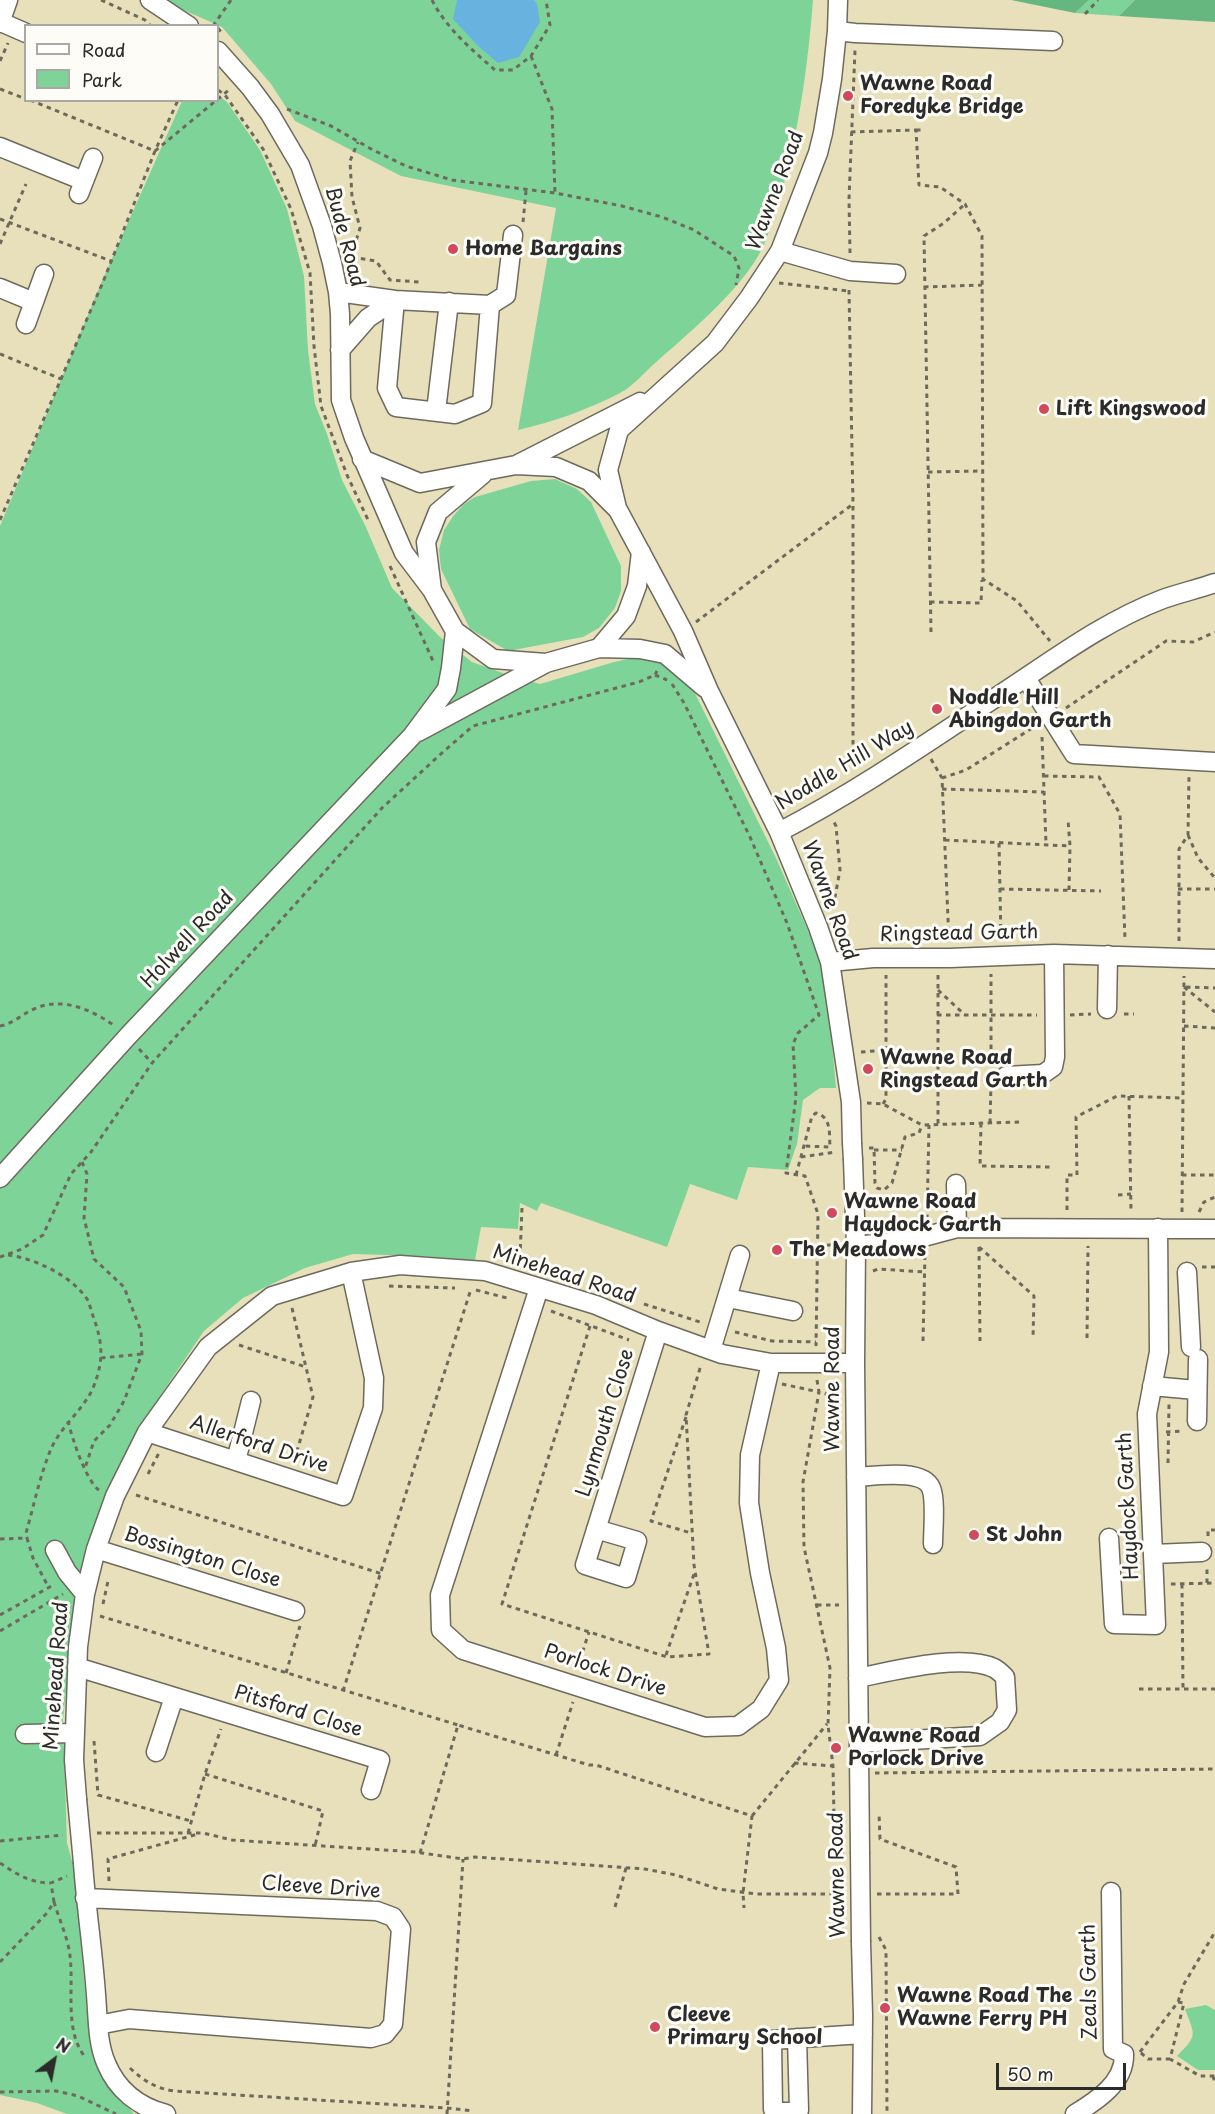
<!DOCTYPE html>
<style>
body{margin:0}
#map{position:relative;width:1215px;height:2114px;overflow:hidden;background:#e8e0bb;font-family:"Playpen Sans",sans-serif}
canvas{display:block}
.legend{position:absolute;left:24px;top:24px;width:195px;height:78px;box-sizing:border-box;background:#fdfcf7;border:2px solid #a9a8a5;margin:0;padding:8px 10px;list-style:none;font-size:18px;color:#2b2b2b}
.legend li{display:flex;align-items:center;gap:12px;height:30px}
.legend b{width:30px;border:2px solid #a9a8a5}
.north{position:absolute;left:24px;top:2030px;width:60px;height:60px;-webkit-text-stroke:4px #fdfcf7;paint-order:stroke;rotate:32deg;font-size:16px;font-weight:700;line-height:24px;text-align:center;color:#2b2b2b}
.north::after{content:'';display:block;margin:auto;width:21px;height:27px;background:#2b2b2b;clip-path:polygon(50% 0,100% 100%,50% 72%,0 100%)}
.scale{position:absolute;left:996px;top:2063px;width:130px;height:27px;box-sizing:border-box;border:3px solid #2b2b2b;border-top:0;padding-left:8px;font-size:18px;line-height:21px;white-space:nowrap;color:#2b2b2b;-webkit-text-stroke:4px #fdfcf7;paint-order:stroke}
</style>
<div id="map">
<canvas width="1215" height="2114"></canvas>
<ul class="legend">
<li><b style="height:8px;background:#fff"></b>Road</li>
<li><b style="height:16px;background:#7ed498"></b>Park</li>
</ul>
<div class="north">N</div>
<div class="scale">50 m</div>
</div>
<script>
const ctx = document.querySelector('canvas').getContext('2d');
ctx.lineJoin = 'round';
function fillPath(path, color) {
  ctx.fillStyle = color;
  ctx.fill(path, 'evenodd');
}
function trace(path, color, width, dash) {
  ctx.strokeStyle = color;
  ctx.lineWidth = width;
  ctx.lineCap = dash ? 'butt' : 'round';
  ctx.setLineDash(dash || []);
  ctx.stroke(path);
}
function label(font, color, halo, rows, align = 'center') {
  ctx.font = font + ' "Playpen Sans",sans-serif';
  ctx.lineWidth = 6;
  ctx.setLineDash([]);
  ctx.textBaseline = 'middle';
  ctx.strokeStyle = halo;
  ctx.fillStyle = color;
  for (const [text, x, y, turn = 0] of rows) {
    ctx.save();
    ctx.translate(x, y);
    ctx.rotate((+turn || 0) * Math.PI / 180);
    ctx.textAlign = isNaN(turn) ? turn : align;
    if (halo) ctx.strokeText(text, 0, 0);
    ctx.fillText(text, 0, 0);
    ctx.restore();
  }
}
fillPath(new Path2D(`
 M161,0h652c-6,79 -19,165 -47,240 -17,44 -76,92 -112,124 -10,9 -22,23 -34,29 -33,17 -67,29 -102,37l38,-222 -155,-32 -106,-55 -24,-37 -49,-57z
 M1089,0h46l-16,16 -44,-3z
 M218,95l9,7 33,48 27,59 17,67 4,74 7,54 12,30 15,46 23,45 27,63 48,49 32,25 39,14 29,8 74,-22 27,-6 15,2 32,21 88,179 41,93 11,47 8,90h-16l-17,12 -6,44 -9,26 -40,-3 -11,33 -47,-16 -23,63 -126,-44 -4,8 -17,-8 -2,26 -37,-2 -6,33 -54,-4 -68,-2 -48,14 -62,30 -39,33 -42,62 -27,43 -60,169 -12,115 4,123 7,25 16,176 11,29 33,41h-67l-30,-11 -37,-8v-1569l102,-245 80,-180 36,-1z
 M555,479l22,10 14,13 30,64v25l-6,17 -16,20 -16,9 -75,14 -38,-22 -29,-60 -2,-19 5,-20 10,-15 10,-11 11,-7 56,-16z
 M1206,2005l9,5v60h-17l-21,-14c21,-21 18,-20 8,-47z`), '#7ed498');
fillPath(new Path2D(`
 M1011,0h78l-14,13z
 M1135,0h80v22l-96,-6z`), '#66b680');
fillPath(new Path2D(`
 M457,0h77l3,4 3,18 -21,35 -21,6 -20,-17 -25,-27z`), '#68b2e0');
const minor = new Path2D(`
 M150,0l39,26
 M1,22l25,11
 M0,23l8,-23
 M837,31l18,2 198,8
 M218,51l32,36 20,27 30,51 22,61 10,37 6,29 2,22 1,86 13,38 50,115 28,37
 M0,147l84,34
 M79,194l14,-36
 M780,251l70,20 46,3
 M0,288l34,14
 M338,292l57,8 95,5 -8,98 -27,11 -59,-7 -9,-19 8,-88
 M490,305l16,-10 7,-60
 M26,324l18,-50
 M340,350l28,-32 27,-18
 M436,411l13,-109
 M362,459l58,24 96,-18 40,2 33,14 29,29 65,121 26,60 70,141 39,95 12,35 21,140 1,41
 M518,464l122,-62
 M483,474l-45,38 -12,30 6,48 23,41 38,28 53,4 53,-15 27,-32 11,-30 4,-34
 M617,508l-9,-38 11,-40 96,-87 34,-45 31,-47 38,-98 5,-20 9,-54 5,-48 1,-31
 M599,648l41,1 25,5 40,34
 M1026,678l48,76 141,8
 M418,732l128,-69
 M779,832c75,-39 145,-87 216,-134 54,-35 107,-76 168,-99 17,-6 35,-10 52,-16
 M830,962l43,-4h77l104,-4 161,5
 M1107,1009l1,-54
 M1006,1076l37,-2 10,-7 2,-10 -1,-103
 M853,1160l3,86 -1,117 5,489
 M0,1178l128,-142 284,-300 35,-47 4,-21 4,-37
 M956,1184l1,44
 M856,1246l56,-6 45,-12 258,1
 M1187,1272l4,75
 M539,1288l-99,307 1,35 22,20 242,77 33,-1 23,-17 18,-29 -3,-32 -16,-75 -11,-70 1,-48 21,-92
 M728,1298l65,13
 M711,1350l29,-95
 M1152,1386l44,4
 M1197,1421l1,-62
 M147,1432l196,64 30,-88 1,-30 -23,-106
 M236,1461l15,-60
 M856,1477c18,-1 67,-9 75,11 5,11 2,43 2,56
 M596,1529l41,12 -11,37 -41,-13 73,-234
 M1109,1538l5,86 42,1 -9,-211 12,-62 -1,-124
 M96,1549l199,62
 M55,1550l12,22 18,22
 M1153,1554l49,-2
 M77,1667l303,93 -9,30
 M858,1678c35,-7 104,-25 136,-10 4,2 8,6 11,9l2,33 -7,12 -20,14 -121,7
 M25,1734l50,-1
 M156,1752l18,-55
 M77,1799l-3,-39 4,-113 7,-53 11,-45 19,-53 32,-64 61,-85 64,-51 79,-24 49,-7 85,6 111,34 62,26 64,23 49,9h84
 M83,1863c3,44 10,88 13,132 2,22 1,47 10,68 11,27 33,44 60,51
 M85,1898l292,13 16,6 8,12 -8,95 -8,10 -14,4 -242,-19 -31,6
 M861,1942l2,74 -1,98
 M797,2038l2,72 -4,2h-19l-3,-3 -1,-69 91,-6
 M1075,2114c21,-13 50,-31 49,-60l-11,-5 -2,-157`);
trace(minor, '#6d6a5d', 21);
trace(new Path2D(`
 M101,0l44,20 6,6
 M432,0c14,28 40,50 63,70h18l18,-14 19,-31 -4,-25
 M1085,14l13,-14
 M213,26l18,-26
 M218,28l5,7
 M531,56l21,53 3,84
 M0,61l8,-18
 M0,89l26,10
 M218,90l7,5 38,54 28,60 19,64 4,73 7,60 26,69 22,47
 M30,100l125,51 75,-62
 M287,109l44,17 42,24 33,16 46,14 103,13 67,13 40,11 32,13 40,26 5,12 -3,17
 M916,130h9
 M851,132l65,-2 3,55 21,2 25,17 17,32 1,343 34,22 33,40
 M0,219l111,42
 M523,222l3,-31
 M0,244l26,-60
 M850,253l-1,-54 6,-149
 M351,257l9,-29 -8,-31 -2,-36 8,-19
 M352,257l24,4 14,19 29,2
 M779,283l70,8
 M924,287l58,-2
 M849,290l4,214v260l2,4
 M0,354l61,25
 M928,472l53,-1
 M0,520l103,-238 52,-131 23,-51
 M390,566l43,95
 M930,602l51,1 1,-23
 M696,622l157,-118
 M931,632l-7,-396 20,-13 21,-19
 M655,675l12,5
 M672,684l12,19 66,134 37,86 32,92 -21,18 -5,11 3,53 -10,76 19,3 13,38 -2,132
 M1066,708l100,-67 27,1 22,-10
 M1042,737l4,107
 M931,759l11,19 7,164
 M1044,776l55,1 21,37 5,125
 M942,778l24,-8 71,-45
 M942,789l102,3
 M1188,835l10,23 17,20
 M945,840l125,6 -2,-26
 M999,843l2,97
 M1000,889l101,2
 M1178,889h37
 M1069,890l1,-44
 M828,904l7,-7 5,-27 -4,-44 -2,-4
 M1179,941v-92l9,-14 1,-59
 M938,975v150
 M1184,987l31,25
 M1186,987l29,1
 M938,990l27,25
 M1124,1014h10
 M937,1015h100
 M1070,1015l21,-1
 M0,1026c13,-2 22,-12 34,-17 28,-13 58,1 81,17
 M1184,1026l31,2
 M139,1049l13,14
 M861,1052l25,-2
 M991,1067v-93
 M1129,1096l2,116
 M867,1103l16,1 39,21 97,-3
 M883,1104l3,-5v-124
 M981,1123l-1,43 71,1
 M990,1123l1,-40
 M869,1148h5l1,35 2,5 7,2 8,-7 13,-46 14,-4 3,-8
 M874,1150h28
 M801,1157l35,-5
 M82,1162l5,12 -3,44 10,41 30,28 17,44 1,23 -18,47 -14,24 -16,16 -9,27
 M796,1175l16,-59 4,-3c16,4 13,21 14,34l-26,-1
 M1182,1175h33
 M1118,1195l13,-1
 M522,1208l-2,49 50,20
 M1067,1210v-35h10l-1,-58 41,-21 65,2
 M1182,1212l2,-236
 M1199,1212l5,-10 11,-5
 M927,1219l2,-94
 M818,1246l22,-2
 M979,1247l55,49 -1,43
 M979,1247l1,94
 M8,1255c26,3 64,21 79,44 3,5 4,12 6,17 10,27 11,45 0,72 -9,21 -32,38 -42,61 -11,26 -17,56 -25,84l1,5
 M0,1257l22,-8 21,-14 28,-61 20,-22 61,-89 230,-255 61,-56 30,-26 166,-44 16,-7 2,-4
 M1202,1267h13
 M873,1271l5,-2 47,3
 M389,1286l66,2
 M476,1290l31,8
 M644,1304l59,19
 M292,1308l21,89 -19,64
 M551,1311l78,29
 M590,1326l-88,278 165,53 42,-3 -15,-89 -8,-150 15,-50
 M735,1332l37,9 44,1
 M1087,1338l1,-92
 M923,1341l2,-88
 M239,1345l67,22
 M101,1358l41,-4
 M817,1380l2,12 7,2 5,11 7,6
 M782,1384l37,8 -16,90 1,65 26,121 -2,57 5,41 1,53 5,33h5
 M686,1417l-35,104 40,12
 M68,1421c4,17 18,60 31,69
 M1166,1432l18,-1
 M1168,1463l1,-59
 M148,1474l11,-21
 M136,1495l246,79
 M1208,1536v-6h7
 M0,1539l27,-1 6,20 16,30
 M1207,1583v-16
 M1171,1584l44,-1
 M1182,1584l1,105
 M103,1604l5,-23
 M817,1605h22
 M0,1615l55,-31
 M100,1616l358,109
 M0,1631l63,-37
 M666,1655l28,-81
 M577,1669l12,-37
 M286,1673l14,-47
 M1139,1689h76
 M343,1691l128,-402
 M94,1741l4,54 93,26
 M556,1755l17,-53
 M794,1763l39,3
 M875,1773l340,-4
 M205,1774l118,37 -8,35
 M752,1816l75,-92
 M97,1833h106l29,7 183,12 48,7 12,-2 170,12 31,6 42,14 38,5h87
 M188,1833l17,-59 16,-45
 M0,1841l63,-6
 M420,1853l38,-128 131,40h7l156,51 -9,77 1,15
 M0,1863c16,11 31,20 51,20
 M109,1881l-1,-22 90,-25
 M877,1894h81l-2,-27 -76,-28 -1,-26
 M54,1902c5,17 14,36 16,54 4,33 -6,74 15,101
 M615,1907l11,-39
 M879,1937l7,13 1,164
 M0,1962l47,-49 7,-11 -3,-19 16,-7
 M1178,2002l6,1 -14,56 30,17h15
 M1140,2052l38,-50 6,-18 31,-52
 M1141,2053l7,6h22
 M130,2068c14,13 25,20 44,23l273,17 26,3
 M1213,2076l2,7
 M0,2092l56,-1 22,5 38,18
 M447,2114l16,-255`), '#6d6a5d', 3, [4.5, 4.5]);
trace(minor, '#fff', 18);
const minorBridge = new Path2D(`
 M852,1143l1,17
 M77,1799l6,64
 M860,1852l1,90`);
trace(minorBridge, '#6d6a5d', 21, []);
trace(minorBridge, '#fff', 18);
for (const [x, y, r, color] of [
 [848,96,6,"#d1495b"],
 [453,249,6,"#d1495b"],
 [1044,409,6,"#d1495b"],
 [937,709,6,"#d1495b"],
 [868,1069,6,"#d1495b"],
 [832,1213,6,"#d1495b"],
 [777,1250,6,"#d1495b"],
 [974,1535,6,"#d1495b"],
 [836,1748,6,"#d1495b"],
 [885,2008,6,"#d1495b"],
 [655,2027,6,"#d1495b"]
]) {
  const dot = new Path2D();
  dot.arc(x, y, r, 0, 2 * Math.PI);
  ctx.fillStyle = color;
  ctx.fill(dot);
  trace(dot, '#fdfcf7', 2);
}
label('bold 20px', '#2b2b2b', '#fdfcf7', [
 ["Wawne Road",860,84],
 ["Foredyke Bridge",860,107],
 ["Home Bargains",465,249],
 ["Lift Kingswood",1056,409],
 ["Noddle Hill",949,698],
 ["Abingdon Garth",949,721],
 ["Wawne Road",880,1058],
 ["Ringstead Garth",880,1081],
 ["Wawne Road",844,1202],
 ["Haydock Garth",844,1225],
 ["The Meadows",789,1250],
 ["St John",986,1535],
 ["Wawne Road",848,1736],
 ["Porlock Drive",848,1759],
 ["Wawne Road The",897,1996],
 ["Wawne Ferry PH",897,2019],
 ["Cleeve",667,2015],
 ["Primary School",667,2038]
], 'left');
label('20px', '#2b2b2b', '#fdfcf7', [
 ["Wawne Road",776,191,-69],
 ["Bude Road",344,237,75],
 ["Noddle Hill Way",845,766,-31],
 ["Wawne Road",829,901,70],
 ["Ringstead Garth",959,934,-1],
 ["Holwell Road",188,940,-47],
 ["Minehead Road",564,1275,18],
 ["Wawne Road",833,1389,-90],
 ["Lynmouth Close",606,1423,-73],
 ["Allerford Drive",259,1445,18],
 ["Haydock Garth",1129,1506,-93],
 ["Bossington Close",202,1558,17],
 ["Porlock Drive",605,1671,18],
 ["Minehead Road",57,1676,-86],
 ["Pitsford Close",298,1712,17],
 ["Wawne Road",838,1875,-91],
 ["Cleeve Drive",321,1888,4],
 ["Zeals Garth",1090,1982,-91]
]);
</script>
